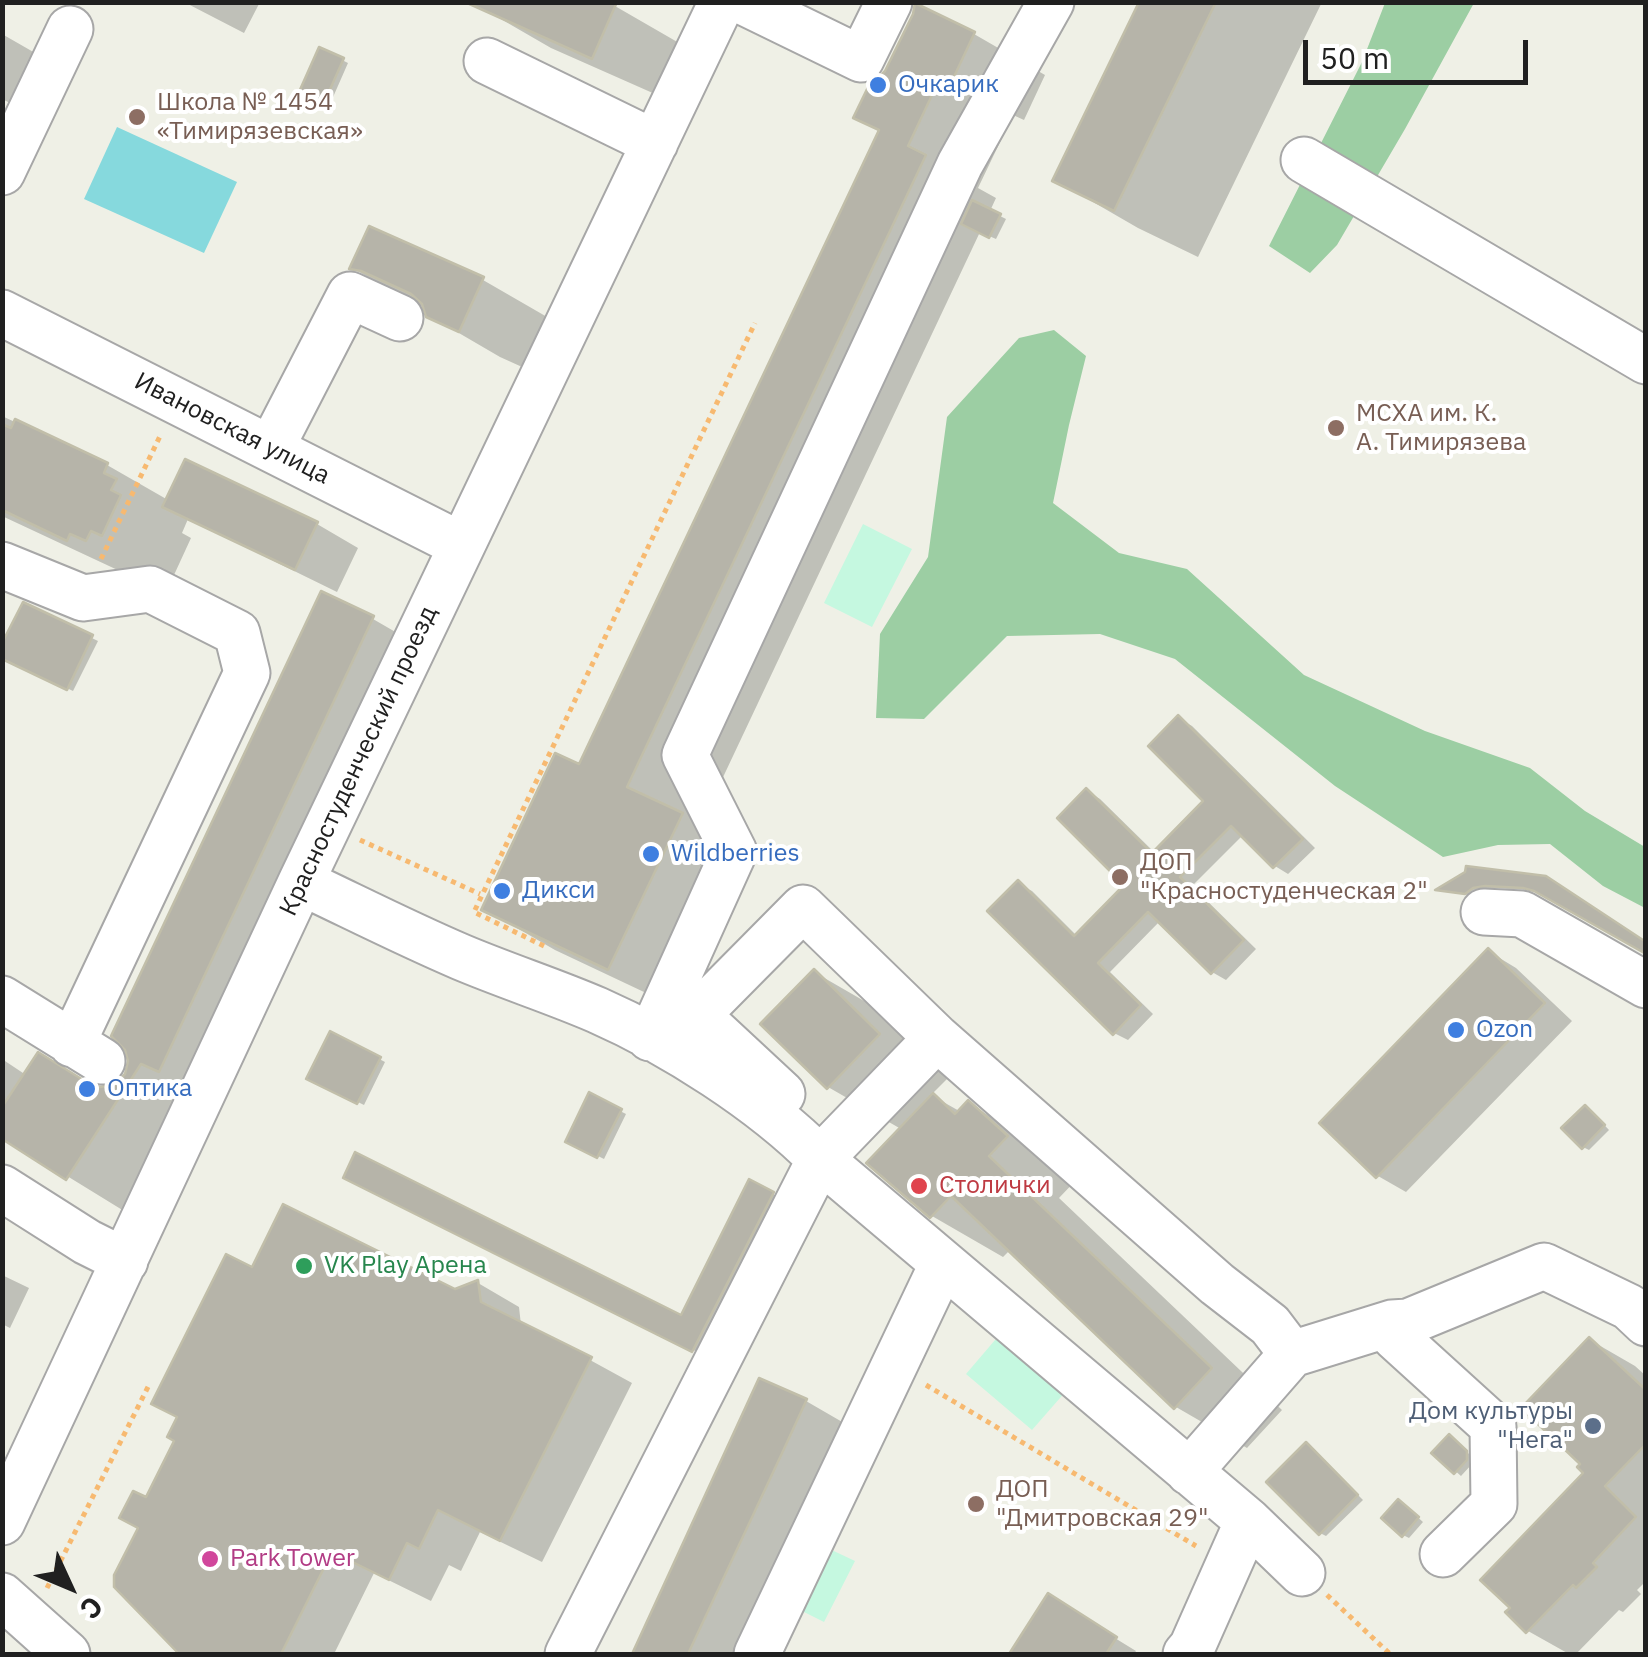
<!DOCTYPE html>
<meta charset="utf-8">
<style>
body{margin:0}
#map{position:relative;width:1648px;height:1657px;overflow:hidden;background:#eff0e6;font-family:"IBM Plex Sans",sans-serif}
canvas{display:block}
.frame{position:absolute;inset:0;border:5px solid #202020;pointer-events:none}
.north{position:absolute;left:20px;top:1537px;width:100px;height:100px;-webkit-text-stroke:8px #fff;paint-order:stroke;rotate:134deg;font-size:28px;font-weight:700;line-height:40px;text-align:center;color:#202020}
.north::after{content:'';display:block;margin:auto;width:35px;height:45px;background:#202020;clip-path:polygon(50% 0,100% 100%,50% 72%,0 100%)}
.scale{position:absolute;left:1303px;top:40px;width:225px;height:45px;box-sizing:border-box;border:5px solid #202020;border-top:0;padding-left:12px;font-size:30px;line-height:35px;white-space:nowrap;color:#202020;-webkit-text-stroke:8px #fff;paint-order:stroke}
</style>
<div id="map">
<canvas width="1648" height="1657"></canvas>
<div class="frame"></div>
<div class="north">С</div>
<div class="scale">50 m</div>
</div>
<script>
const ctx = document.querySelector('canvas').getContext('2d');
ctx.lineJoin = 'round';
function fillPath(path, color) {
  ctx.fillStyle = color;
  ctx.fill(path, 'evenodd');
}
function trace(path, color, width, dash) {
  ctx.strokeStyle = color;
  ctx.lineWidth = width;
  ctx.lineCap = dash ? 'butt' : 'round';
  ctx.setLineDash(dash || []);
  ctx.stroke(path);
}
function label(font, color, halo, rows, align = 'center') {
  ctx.font = font + ' "IBM Plex Sans",sans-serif';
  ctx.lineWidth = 8;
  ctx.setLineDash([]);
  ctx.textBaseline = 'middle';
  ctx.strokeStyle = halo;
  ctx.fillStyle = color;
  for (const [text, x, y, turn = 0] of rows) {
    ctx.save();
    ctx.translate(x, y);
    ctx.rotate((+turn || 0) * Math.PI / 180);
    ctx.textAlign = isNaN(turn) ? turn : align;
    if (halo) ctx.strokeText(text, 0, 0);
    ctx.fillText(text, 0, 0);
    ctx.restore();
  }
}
fillPath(new Path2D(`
 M1385,3h89l-69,126 -68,116 -27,28 -41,-27 93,-184z
 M1054,330l32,26 -17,69 -16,78 66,50 68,16 117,106 121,56 105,37 55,43 60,36v61l-42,-22 -53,-42 -52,1 -55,12 -108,-71 -160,-127 -75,-25 -93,2 -83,83 -48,-1 4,-84 48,-77 19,-140 72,-79z`), '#9ccea3');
fillPath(new Path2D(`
 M863,524l49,25 -40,78 -48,-24z
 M1001,1333l66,57 -35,40 -66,-56z
 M821,1545l34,16 -31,61 -34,-17z`), '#c5f8e0');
fillPath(new Path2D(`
 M117,127l120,55 -33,71 -120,-54z`), '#86d9dd');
fillPath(new Path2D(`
 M184,2h76l-16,31z
 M608,2l78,45 -22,51 -113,-50 -71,-41z
 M1141,2h181l-124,255 -60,-29 -83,-48z
 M917,7l57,27 71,41 -21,45 -11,-5 -35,73 18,10 -6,13 16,8 -10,20 -16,-7 -280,594 53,30 -73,153 -125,-59 -71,-41 96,-142 301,-635 -25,-15 31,-45z
 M2,34l54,31 -24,49 -30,-15z
 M342,60l6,3 -18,41 -22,-10z
 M370,229l113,51 71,41 -23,50 -31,-14 -72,-42 -2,-6 -74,-41z
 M2,416l105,49 61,35 18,-38 131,62 41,24 -21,44 -149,-73 -6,14 9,5 -17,37 -11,-5 -5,10h-19l-137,-64z
 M322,595l51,24 57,33 -306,559 -122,-75v-77l24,16 69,13 21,-2 11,-11 4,-14 -3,-13z
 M24,605l74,36 -25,50 -71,-34z
 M1178,718l14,8 123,122 -27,26 -13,-8 -32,-31 -51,51 64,63 -30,31 -14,-8 -52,-51 -50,51 43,42 -25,26 -14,-7 -96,-149 14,7 45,45 51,-51 -41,-94 13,8 55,54 52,-52z
 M1546,879l-3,14 -11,-3 -39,-2 -13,2 -7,6 -33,-6z
 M1488,951l28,17 56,53 -166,171 -28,-16 -55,-53z
 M814,972l71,41 65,63 -19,19 30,17 8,-8 71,41 38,33 -19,20 223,212 -35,38 -71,-41 -166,-157 -7,7 -71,-41 -31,-87 -73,-42z
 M331,1034l54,28 -21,43 -55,-27z
 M590,1096l36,18 -22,45 -36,-18z
 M1591,1111l18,19 -20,20 -6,-3z
 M346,1177l336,141 68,-136 28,15 -79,156z
 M253,1270l202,22 23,-9 41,24 2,18 69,35 42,23 -90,179 -62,-30 -19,39 -12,-6 -18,36 -57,-28 -40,81h-151l-64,-65 22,-61 6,-27z
 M2,1275l27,13 -19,40 -8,-4z
 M1590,1340l45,26 11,10v205l-9,9 4,4 -18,18 -4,-2 -43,44h-7l-41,-23 59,-158z
 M761,1381l45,20 57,33 -102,220h-127z
 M1455,1440l17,17v7l-11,12 -26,-23z
 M1312,1449l51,51 -37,36 -6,-3z
 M1404,1505l19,17 -14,16 -6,-3z
 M1048,1597l88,54 -2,3h-123z`), '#0003');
const building = new Path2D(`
 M465,2h152l-25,57z
 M1139,2h77l-102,209 -62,-30z
 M915,3l60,29 -23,49 -11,-5 -33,70 18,9 -299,632 56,26 -75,157 -127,-60 74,-157 24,11 300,-634 -26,-12 17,-35 6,-3 9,-9 28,-57z
 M319,47l25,11 -20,45 -25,-11z
 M972,200l29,14 -12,24 -28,-14z
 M369,226l115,51 -25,55 -33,-15 -4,-13 -11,-10 -50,-23 -12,-2z
 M15,419l93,44 -4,10 13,6 -6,11 10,5 -19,41 -11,-5 -5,10 -16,-7 -3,7 -65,-31v-86l9,4z
 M185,459l133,63 -23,48 -133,-63z
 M321,591l53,25 -215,456 -18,-8 -75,116 -64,-41v-32l36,-55 50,31 12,4 15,-3 10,-10 3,-13 -3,-11 -14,-14z
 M23,602l70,33 -26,55 -65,-31v-16z
 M1178,715l125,124 -30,29 -42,-42 -51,51 64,63 -33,34 -63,-62 -50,51 43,42 -28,30 -126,-124 31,-31 56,56 50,-51 -67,-67 29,-30 66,65 51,-52 -55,-55z
 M1466,866l80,10 100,66v12l-112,-63 -11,-3 -38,-2 -12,2 -8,6 -30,-4 30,-18z
 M1488,948l57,55 -169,175 -57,-55z
 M814,969l66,65 -53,55 -67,-65z
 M330,1031l51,26 -24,47 -51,-25z
 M589,1092l33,17 -25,49 -32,-16z
 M933,1093l22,21 13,-14 40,36 -19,20 223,212 -38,41 -223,-213 -21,22 -64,-55z
 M1585,1105l20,20 -23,24 -21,-21z
 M355,1152l326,163 68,-136 25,13 -82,160 -349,-174z
 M283,1204l172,85 23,-9 3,22 111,55 -92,184 -62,-31 -19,39 -12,-6 -18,37 -57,-28 -51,102h-102l-65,-67v-12l24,-47 -19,-10 14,-27 13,6 28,-56 -7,-4 10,-20 -26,-13 75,-150 26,13z
 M1589,1337l57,53v54l-41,42 31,31 -43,46 4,4 -21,21 -3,-3 -47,48 -21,-21 5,-4 -30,-28 103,-107 -6,-6 3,-3 -59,-56z
 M759,1378l48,21 -23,50 -96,205h-56z
 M1449,1434l18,17v9l-13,14 -23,-21z
 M1306,1442l52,53 -39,40 -53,-53z
 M1398,1499l21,18 -17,20 -21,-19z
 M1048,1593l69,44 -11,17h-97z`);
fillPath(building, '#b6b4a9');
trace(building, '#c1bea9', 2.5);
const minor = new Path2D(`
 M744,2l117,57 28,-57
 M487,61l168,82
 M1304,160l342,201
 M2,172l68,-143
 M2,313l459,232
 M271,448l79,-153 50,23
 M2,565l81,33 67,-9 87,44 10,40 -175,371
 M301,882c53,25 106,52 160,75 45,19 92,34 136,53 75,33 166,91 223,149l428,362 54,52
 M1484,912l38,2 124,71
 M2,999l100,62
 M650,1038l84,-186 -49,-97 275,-591 91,-162
 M782,1094l-85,-79 106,-107 134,130
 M2,1188l85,54 38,19
 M1392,1323l3,14 98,89 1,78 -51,50
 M1189,1472l103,-118 100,-31 16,-1 136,-56 85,41 17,16
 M2,1522l299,-640 421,-880
 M2,1596l65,58
 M568,1654l252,-495 117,-121 280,246 53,41 22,29
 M757,1654l186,-391
 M1186,1654l6,-7 56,-126`);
trace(minor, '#a7a7a7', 49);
trace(new Path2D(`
 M101,559l60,-125
 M360,840l120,54
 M544,946l-70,-34 281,-589
 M926,1385l270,161
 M47,1588l102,-203
 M1327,1595l63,59
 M2,1654h1`), '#f7b970', 5, [5, 5]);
trace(minor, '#fff', 45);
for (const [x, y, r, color] of [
 [878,85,10,"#3f7fe0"],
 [137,117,10,"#8d6e63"],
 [1336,428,10,"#8d6e63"],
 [651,854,10,"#3f7fe0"],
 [1120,877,10,"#8d6e63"],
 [502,891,10,"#3f7fe0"],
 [1456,1030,10,"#3f7fe0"],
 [87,1089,10,"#3f7fe0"],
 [919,1186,10,"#e0444e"],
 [304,1266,10,"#2e9e5b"],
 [1593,1426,10,"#5c6f8a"],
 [976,1504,10,"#8d6e63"],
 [210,1559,10,"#d1479c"]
]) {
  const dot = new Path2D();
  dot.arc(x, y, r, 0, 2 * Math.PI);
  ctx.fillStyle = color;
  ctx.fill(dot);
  trace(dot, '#fff', 4);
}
label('25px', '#366cbe', '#fff', [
 ["Очкарик",898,85],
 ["Wildberries",671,854],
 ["Дикси",522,891],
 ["Ozon",1476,1030],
 ["Оптика",107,1089]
], 'left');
label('25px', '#785e54', '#fff', [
 ["Школа № 1454",157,103],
 ["«Тимирязевская»",157,132],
 ["МСХА им. К.",1356,414],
 ["А. Тимирязева",1356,443],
 ["ДОП",1140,863],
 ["\"Красностуденческая 2\"",1140,892],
 ["ДОП",996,1490],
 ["\"Дмитровская 29\"",996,1519]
], 'left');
label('25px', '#202020', '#fff', [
 ["Ивановская улица",232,429,27],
 ["Красностуденческий проезд",359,761,-65]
]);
label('25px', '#be3a42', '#fff', [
 ["Столички",939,1186]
], 'left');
label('25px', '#27864d', '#fff', [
 ["VK Play Арена",324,1266]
], 'left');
label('25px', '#4e5e75', '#fff', [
 ["Дом культуры",1573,1412],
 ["\"Нега\"",1573,1441]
], 'right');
label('25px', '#b23c85', '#fff', [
 ["Park Tower",230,1559]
], 'left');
</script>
